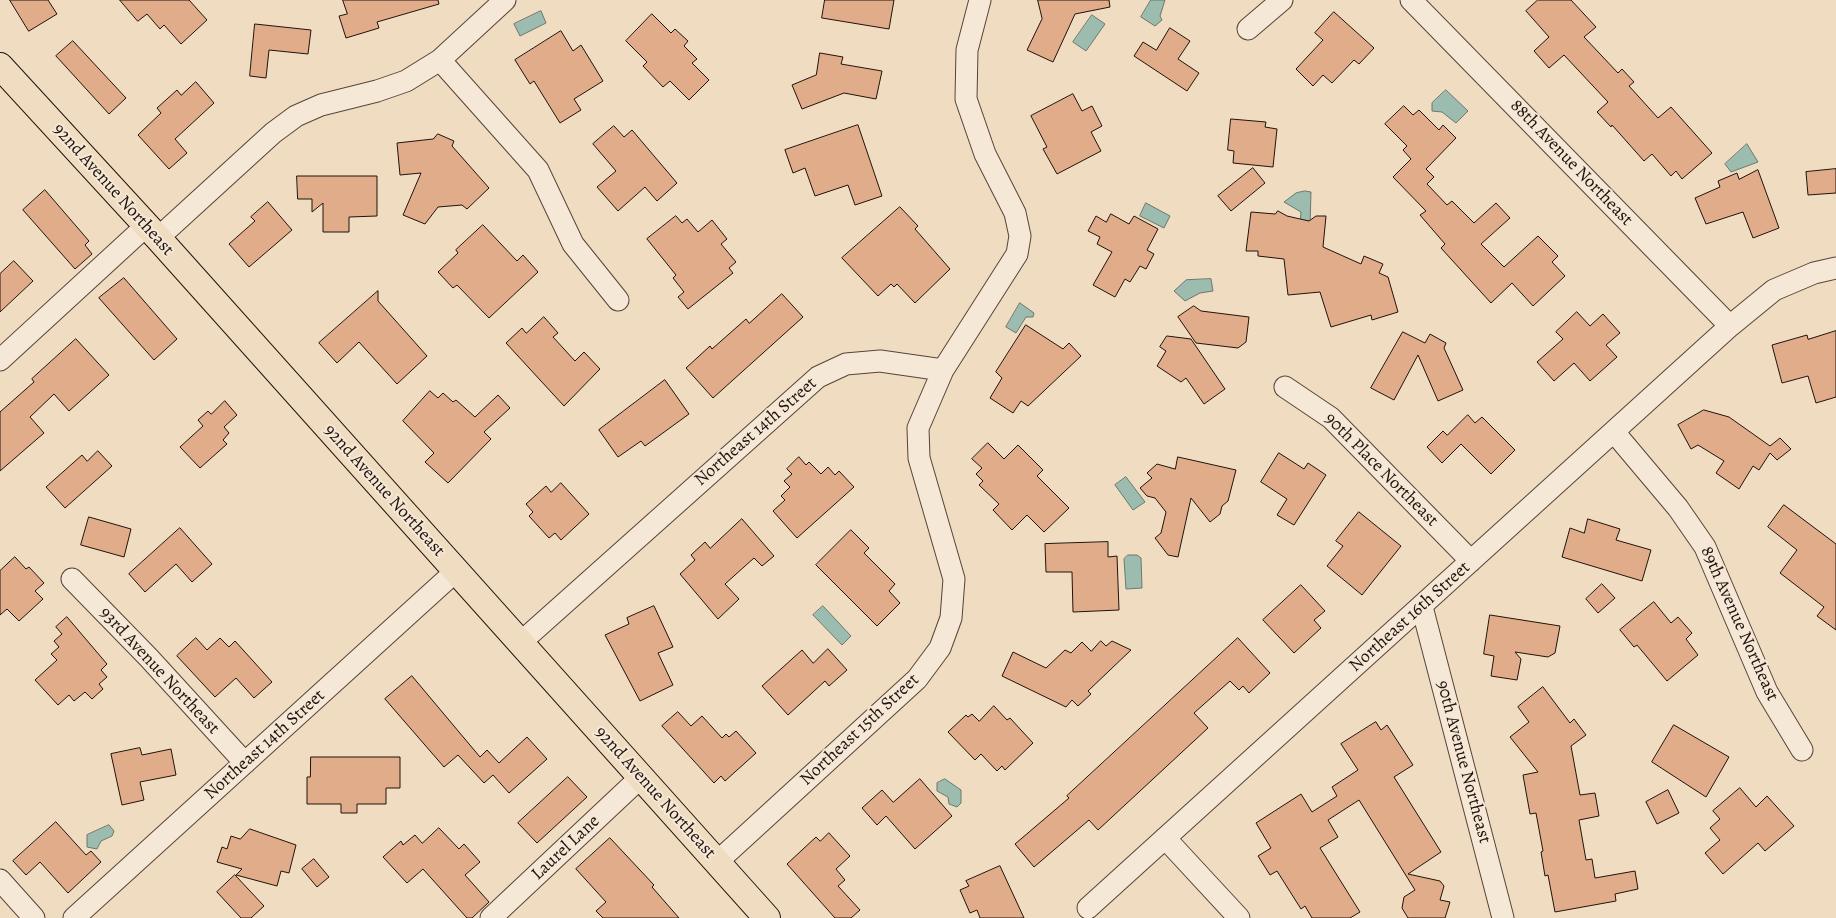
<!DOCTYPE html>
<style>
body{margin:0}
canvas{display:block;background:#f0dcc0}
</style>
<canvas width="1836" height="918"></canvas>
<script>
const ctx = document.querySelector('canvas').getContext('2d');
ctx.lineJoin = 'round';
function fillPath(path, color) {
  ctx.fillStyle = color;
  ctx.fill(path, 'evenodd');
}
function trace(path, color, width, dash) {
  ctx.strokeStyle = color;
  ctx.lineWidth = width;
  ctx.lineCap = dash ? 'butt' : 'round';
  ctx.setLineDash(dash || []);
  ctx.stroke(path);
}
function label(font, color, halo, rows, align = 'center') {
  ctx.font = font + ' Alegreya,serif';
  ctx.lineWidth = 4;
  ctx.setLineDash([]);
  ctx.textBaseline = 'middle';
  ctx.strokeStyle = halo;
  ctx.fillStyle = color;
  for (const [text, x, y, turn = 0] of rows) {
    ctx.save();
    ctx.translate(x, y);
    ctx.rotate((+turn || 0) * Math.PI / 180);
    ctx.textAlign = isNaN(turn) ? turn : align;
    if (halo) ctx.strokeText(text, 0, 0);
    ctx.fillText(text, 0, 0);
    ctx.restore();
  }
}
const water = new Path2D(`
 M1151,0h14l-5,16 2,4 -7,6 -14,-9z
 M541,11l5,12 -26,13 -6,-12z
 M1092,15l13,9 -19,27 -13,-9z
 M1446,90l22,21 -12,12 -14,-11 -10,-1v-8z
 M1747,144l11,18 -27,10 -6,-8z
 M1305,191l6,1 -1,34 -10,-1 1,-13 -17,-10 12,-9z
 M1146,203l24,13 -6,12 -24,-12z
 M1211,279l2,12 -13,2 -15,8 -11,-10 12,-11z
 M1020,303l14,10 -1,4h-7l-10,16 -10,-6z
 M1126,477l19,25 -12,8 -18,-25z
 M1128,555h9l4,3 1,30 -16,1 -2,-30z
 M823,606l28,30 -9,9 -29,-30z
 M945,779l16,11v13l-4,4 -8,-3 -1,-7 -11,-6v-8z
 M109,825l5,6 -2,5 -11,5 -4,8 -10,-2v-12z`);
fillPath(water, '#9bbcaf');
trace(water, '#6b786e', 1);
const building = new Path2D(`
 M10,0h38l9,14 -28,17z
 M120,0h69l18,20 -26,24 -17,-19 -4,4 -13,-15 -9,7z
 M343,0h95l1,4 -62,18 2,6 -33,10 -7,-22 8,-2z
 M825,0h69l-5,29 -67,-11z
 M1038,0h71l1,7 -35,7 -22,48 -26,-12 15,-31z
 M1538,0h33l25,27 -12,10 34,36 4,-4 12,13 -5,4 29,32 13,-11 41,46 -30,26 -6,-8 -5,5 -19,-22 -8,7 -32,-36 -1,2 -14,-15 11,-10 -44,-47 -15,13 -15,-17 15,-14 -23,-26z
 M1334,12l40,36 -15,16 -5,-4 -22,23 -9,-8 -10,11 -17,-17 27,-29 -8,-7z
 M652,14l19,19 4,-4 13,12 -4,5 13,13 -5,4 17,17 -20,20 -19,-19 -7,6 -20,-21 4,-4 -21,-21z
 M255,24l56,6 -3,24 -39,-4 -3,28 -16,-2z
 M1170,28l20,13 -12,18 21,14 -12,18 -53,-35 9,-14 13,8z
 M561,31l12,20 8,-6 22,36 -29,18 7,11 -21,13 -26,-42 -4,3 -15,-24z
 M73,41l53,57 -17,16 -53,-58z
 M820,53l23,4 -2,7 41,7 -6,28 -32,-6 -42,16 -10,-24 24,-10z
 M196,82l18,21 -39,36 12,14 -18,16 -31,-34 23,-22 -4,-5 20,-18 4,5z
 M1073,94l9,17 10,-5 10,20 -11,6 10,19 -44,23 -14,-25 4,-2 -16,-31z
 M1404,106l9,9 6,-5 20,20 4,-5 13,13 -30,31 8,8 -7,7 20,21 5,-4 22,22 22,-20 14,15 -29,26 23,23 34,-31 20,20 -6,6 13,14 -32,30 -21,-23 -21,20 -50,-55 4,-4 -25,-29 6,-4 -33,-34 18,-18 -8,-9 4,-4 -22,-22z
 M1231,119l35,3 -1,5 12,2 -4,38 -40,-4 1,-12 -6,-1z
 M858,125l24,71 -27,9 -7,-20 -33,11 -10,-28 -12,5 -8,-23z
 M614,126l10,11 8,-7 45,53 -20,18 -12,-14 -27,24 -21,-24 19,-16 -23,-27z
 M438,134l16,7 -2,5 37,42 -22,21 -5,-4 -24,2 -13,17 -22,-9 18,-42 -21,2 -3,-32 36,-4z
 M1253,168l12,15 -34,28 -13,-15z
 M1836,169v24l-28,2 -2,-23z
 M1758,170l21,58 -26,10 -10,-26 -37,12 -11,-26 25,-11 -2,-6 19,-8 2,6z
 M297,176h80v40l-28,1v15h-26v-29l-11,9v-13h-14z
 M45,190l44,51 -4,4 7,9 -17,15 -52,-59z
 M268,202l24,28 -43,37 -20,-23 26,-23 -4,-4z
 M900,207l18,19 -3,3 35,40 -35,34 -18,-19 -3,3 -3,-3 -13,12 -36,-38z
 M1278,211l9,5 22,5 7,-5h10l-3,31 38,17 3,-8 19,8 -4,9 9,4 10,35 -26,8 -1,-5 -40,12 -11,-35 -32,3 -4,-36 -26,-3v-5h-12l5,-39 24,2z
 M1111,214l18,10 5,-8 24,13 -11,21 7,4 -8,15 -6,-3 -10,16 -5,-3 -10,18 -22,-12 19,-33 -15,-8 3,-7 -12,-6 8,-15 10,6z
 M676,216l6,7 5,-4 11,13 14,-12 15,19 -6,5 15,18 -7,6 4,5 -45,36 -10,-12 6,-5 -11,-14 3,-3 -29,-36z
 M483,225l34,36 6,-6 15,17 -49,46 -32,-33 -4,3 -15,-16 20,-19 -2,-3z
 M14,261l19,20 -33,31v-38z
 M124,278l53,61 -23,21 -55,-62z
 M378,291v10l49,55 -30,28 -38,-42 -22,21 -18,-20z
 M782,294l21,23 -90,81 -27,-30 24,-22 2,3 34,-30 3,4z
 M1194,306l7,5 48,6 -3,25 -8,6 -42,-5 -18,-26z
 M1577,312l13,14 13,-12 17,19 -14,12 11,12 -27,24 -16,-18 -20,18 -17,-19 26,-23 -7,-7z
 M544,317l14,16 -5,4 22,24 9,-9 16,17 -36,37 -58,-63 16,-15 4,5z
 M1026,325l37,24 6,-6 12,13 -53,50 -7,-5 -8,12 -23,-15 12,-20 -6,-6z
 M1836,331v66l-20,6 -8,-27 -26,7 -10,-38 35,-10 1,4z
 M1403,332l22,11 5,-9 16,9 -2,5 19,42 -25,11 -20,-46 -24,45 -23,-12z
 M1167,336l24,3 34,50 -21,15 -18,-26 -5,4 -24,-16 9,-15 -6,-4z
 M76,339l33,36 -40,36 -15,-17 -24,23 14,16 -44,38v-59l34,-30 -2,-3z
 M665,380l24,34 -44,32 -4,-5 -23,16 -19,-27z
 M430,391l8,7 5,-5 10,9 3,-2 19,17 23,-22 12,13 -26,24 7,7 -43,44 -23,-21 9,-9 -31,-32z
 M225,401l12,14 -13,12 5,6 -6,7 4,4 -27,24 -20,-21 23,-21 -5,-6 10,-9 3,3z
 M1704,410l25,7 41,29 10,-8 11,11 -14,11 -7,-7 -11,17 -6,-4 -14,23 -23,-16 8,-12 -26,-16 -7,4 -13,-24z
 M1468,415l7,8 7,-6 33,33 -24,24 -30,-30 -19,19 -15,-16 16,-16 4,4z
 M988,443l16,16 14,-14 25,25 -6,6 32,32 -25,24 -17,-17 -15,15 -19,-20 6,-6 -20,-19 4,-4 -7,-7 6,-6 -10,-9z
 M98,451l14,15 -47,42 -19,-21 36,-32 5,6z
 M1279,453l25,16 4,-6 18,12 -32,50 -17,-10 10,-16 -26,-17z
 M799,457l7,8 3,-3 12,12 7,-7 7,8 4,-4 15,16 -57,51 -24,-27 12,-11 -4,-4 9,-9 -6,-6 8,-7 -5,-5z
 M1178,457l58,13 -8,31 -6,5 -2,8 -10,8 -19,-24 -13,59 -10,-2 -13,-17 6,-5 5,-21 -11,-14 -8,-2 -7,-8 12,-10 -5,-5 10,-9 18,5z
 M561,483l28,31 -28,26 -6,-7 -6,5 -20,-22 4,-4 -7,-8 20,-18 5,6z
 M1784,505l52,39v86l-19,-14 7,-9 -44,-34 17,-23 -29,-23z
 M1359,512l42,34 -39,49 -35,-29 16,-20 -7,-5z
 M89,517l42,12 -7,28 -43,-12z
 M742,519l32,37 -12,10 -8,-8 -29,26 14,15 -21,20 -38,-45 15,-14 -4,-5 14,-13 5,6z
 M1588,519l32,10 -4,11 35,10 -9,31 -80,-24 8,-29 14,5z
 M180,528l32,36 -20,18 -16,-18 -31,28 -16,-18z
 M851,530l18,18 -5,5 31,31 -6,7 11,12 -23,23 -61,-61z
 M1108,542v15l9,-1 2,54 -46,2 -1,-40h-26l-1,-28z
 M15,557l11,12 3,-2 15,16 -9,8 8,8 -24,22 -12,-12 -7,6v-44z
 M1602,584l13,14 -17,15 -12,-14z
 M1301,585l24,26 -11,9 7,8 -27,25 -31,-33z
 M1654,602l17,21 7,-6 14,16 -6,6 12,16 -31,26 -30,-36 -3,2 -14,-17z
 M654,606l19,41 -15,6 15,32 -33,16 -35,-66 24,-11 -2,-6z
 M1490,615l70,11 -5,27 -7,4 -33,-5 6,7 -4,21 -26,-4 3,-20 -10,-2z
 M67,617l40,47 -6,6 6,7 -8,7 4,5 -11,10 -7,-7 -11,9 -5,-6 -11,10 -23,-25 22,-20 -6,-6 8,-7 -5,-6 8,-7 -6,-7z
 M196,638l11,12 13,-12 9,9 6,-6 37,41 -18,16 -18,-20 -21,19 -38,-41z
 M1238,638l32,35 -21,20 -6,-7 -4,4 -9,-9 -36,32 14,15 -110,102 -9,-10 -55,47 -19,-23 54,-46 -2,-2z
 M1101,641l5,5 6,-5 19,9 -43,41 3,3 -13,12 -6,-6 -6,7 -64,-31 11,-24 33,16 19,-18 6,3 11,-11 9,9z
 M828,649l19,21 -18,16 -4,-5 -37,34 -26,-29 40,-36 11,13z
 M412,676l68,81 7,-7 12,13 28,-26 20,22 -38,34 -16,-18 -9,8 -26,-28 -14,12 -59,-68z
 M1543,687l27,36 4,-4 12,16 -15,11 9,49 15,-2 4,23 -20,4 7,40 6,-1 3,19 40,-7 3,18 -23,5 1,7 -61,11 -7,-37 -3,1 -4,-24 2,-1 -7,-38 -6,1 -7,-39 15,-3 -28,-35 19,-15 -11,-15z
 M994,706l13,14 3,-2 23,25 -28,27 -3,-4 -5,5 -16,-17 -6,6 -27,-28 18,-17 2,2 4,-3 7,7z
 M678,712l13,14 11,-10 20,22 4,-4 3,3 7,-6 20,22 -31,28 -4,-5 -7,7 -52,-57z
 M1376,722l5,8 6,-5 26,40 -19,12 47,75 -33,22 32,7 4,5 -4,14 10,2 -5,16h-37l-6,-10 2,-11 11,-7 -56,-90 -31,20 10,17 -18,11 40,64 -10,6h-38l-7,-12 -4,3 -24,-38 -7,4 -12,-19 13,-8 -15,-25 45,-29 11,18 25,-16 -5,-9 26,-17 -17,-26z
 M1674,725l55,32 -23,40 -54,-35z
 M140,748l2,7 29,-6 5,26 -36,7 4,18 -22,5 -11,-51z
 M311,757h89v31h-14v16h-29v9h-16v-9h-34v-27h3z
 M568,777l19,20 -50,46 -19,-20z
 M920,779l32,37 -37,33 -29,-33 -9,9 -15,-17 20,-18 11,12z
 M1740,788l16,19 11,-11 27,30 -29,25 -7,-8 -35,31 -18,-21 15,-13 -10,-12 10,-9 -7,-8z
 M1668,790l11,23 -22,11 -11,-22z
 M56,822l30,33 5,-4 10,11 -33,31 -28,-31 -14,13 -13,-14z
 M439,828l20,21 5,-5 16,18 -15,13 24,27 -17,16h-5l-44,-49 -16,14 -24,-26 18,-16 2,4 12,-10 7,8z
 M250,829l46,16 -7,28 -8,-2 -4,15 -41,-11 6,-6 -25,-7 5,-15 5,2 4,-13 9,3z
 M829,833l21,23 -14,13 9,11 -7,6 22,24 -9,8h-16l-48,-54 29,-27 4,4z
 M610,838l44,47 -2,2 27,31h-76l-7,-7 10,-9 -30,-33z
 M314,859l15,18 -12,10 -15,-18z
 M1000,866l24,52h-44l-3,-8 -7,3 -10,-23 9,-4 -3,-5z
 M235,875l29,31 -13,12h-10l-24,-26z`);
fillPath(building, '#e0ac8a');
trace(building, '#22120c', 1);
const minor = new Path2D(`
 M1411,0l319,326
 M1248,29l34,-29
 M440,60l98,110 35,74 45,56
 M158,238l115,-105 23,-17 25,-11 56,-14 29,-10 34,-21 65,-60
 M0,360l146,-134
 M1285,387l46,31 140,143
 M1614,432l64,76 27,39 62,145 35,58
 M72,579l77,79 96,105
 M1422,607l81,311
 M520,643l298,-266 28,-13 34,-3 63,9
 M1165,838l74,80
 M717,862l200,-183 23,-31 11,-30 3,-39 -35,-121 -1,-30 25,-58 74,-116 3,-18 -5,-23 -30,-59 -19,-55 1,-49 13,-50
 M0,880l34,38
 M1088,908l642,-582 44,-36 40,-17 22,-5
 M74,918l382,-347
 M491,918l150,-141`);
const major = new Path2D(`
 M0,66l158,172 609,680`);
trace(minor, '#564439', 23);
trace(major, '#22120c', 28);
trace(minor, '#f5e8d6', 21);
trace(major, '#f0dcc0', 26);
label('18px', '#22120c', '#f5e8d6', [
 ["88th Avenue Northeast",1571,163,46],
 ["92nd Avenue Northeast",113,190,48],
 ["Northeast 14th Street",756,432,-41],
 ["90th Place Northeast",1381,470,45],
 ["92nd Avenue Northeast",384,491,48],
 ["Northeast 16th Street",1410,617,-42],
 ["89th Avenue Northeast",1739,624,66],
 ["93rd Avenue Northeast",159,671,47],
 ["Northeast 15th Street",860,730,-43],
 ["Northeast 14th Street",265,745,-42],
 ["90th Avenue Northeast",1463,762,75],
 ["92nd Avenue Northeast",655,793,48],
 ["Laurel Lane",566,848,-43]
]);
</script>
